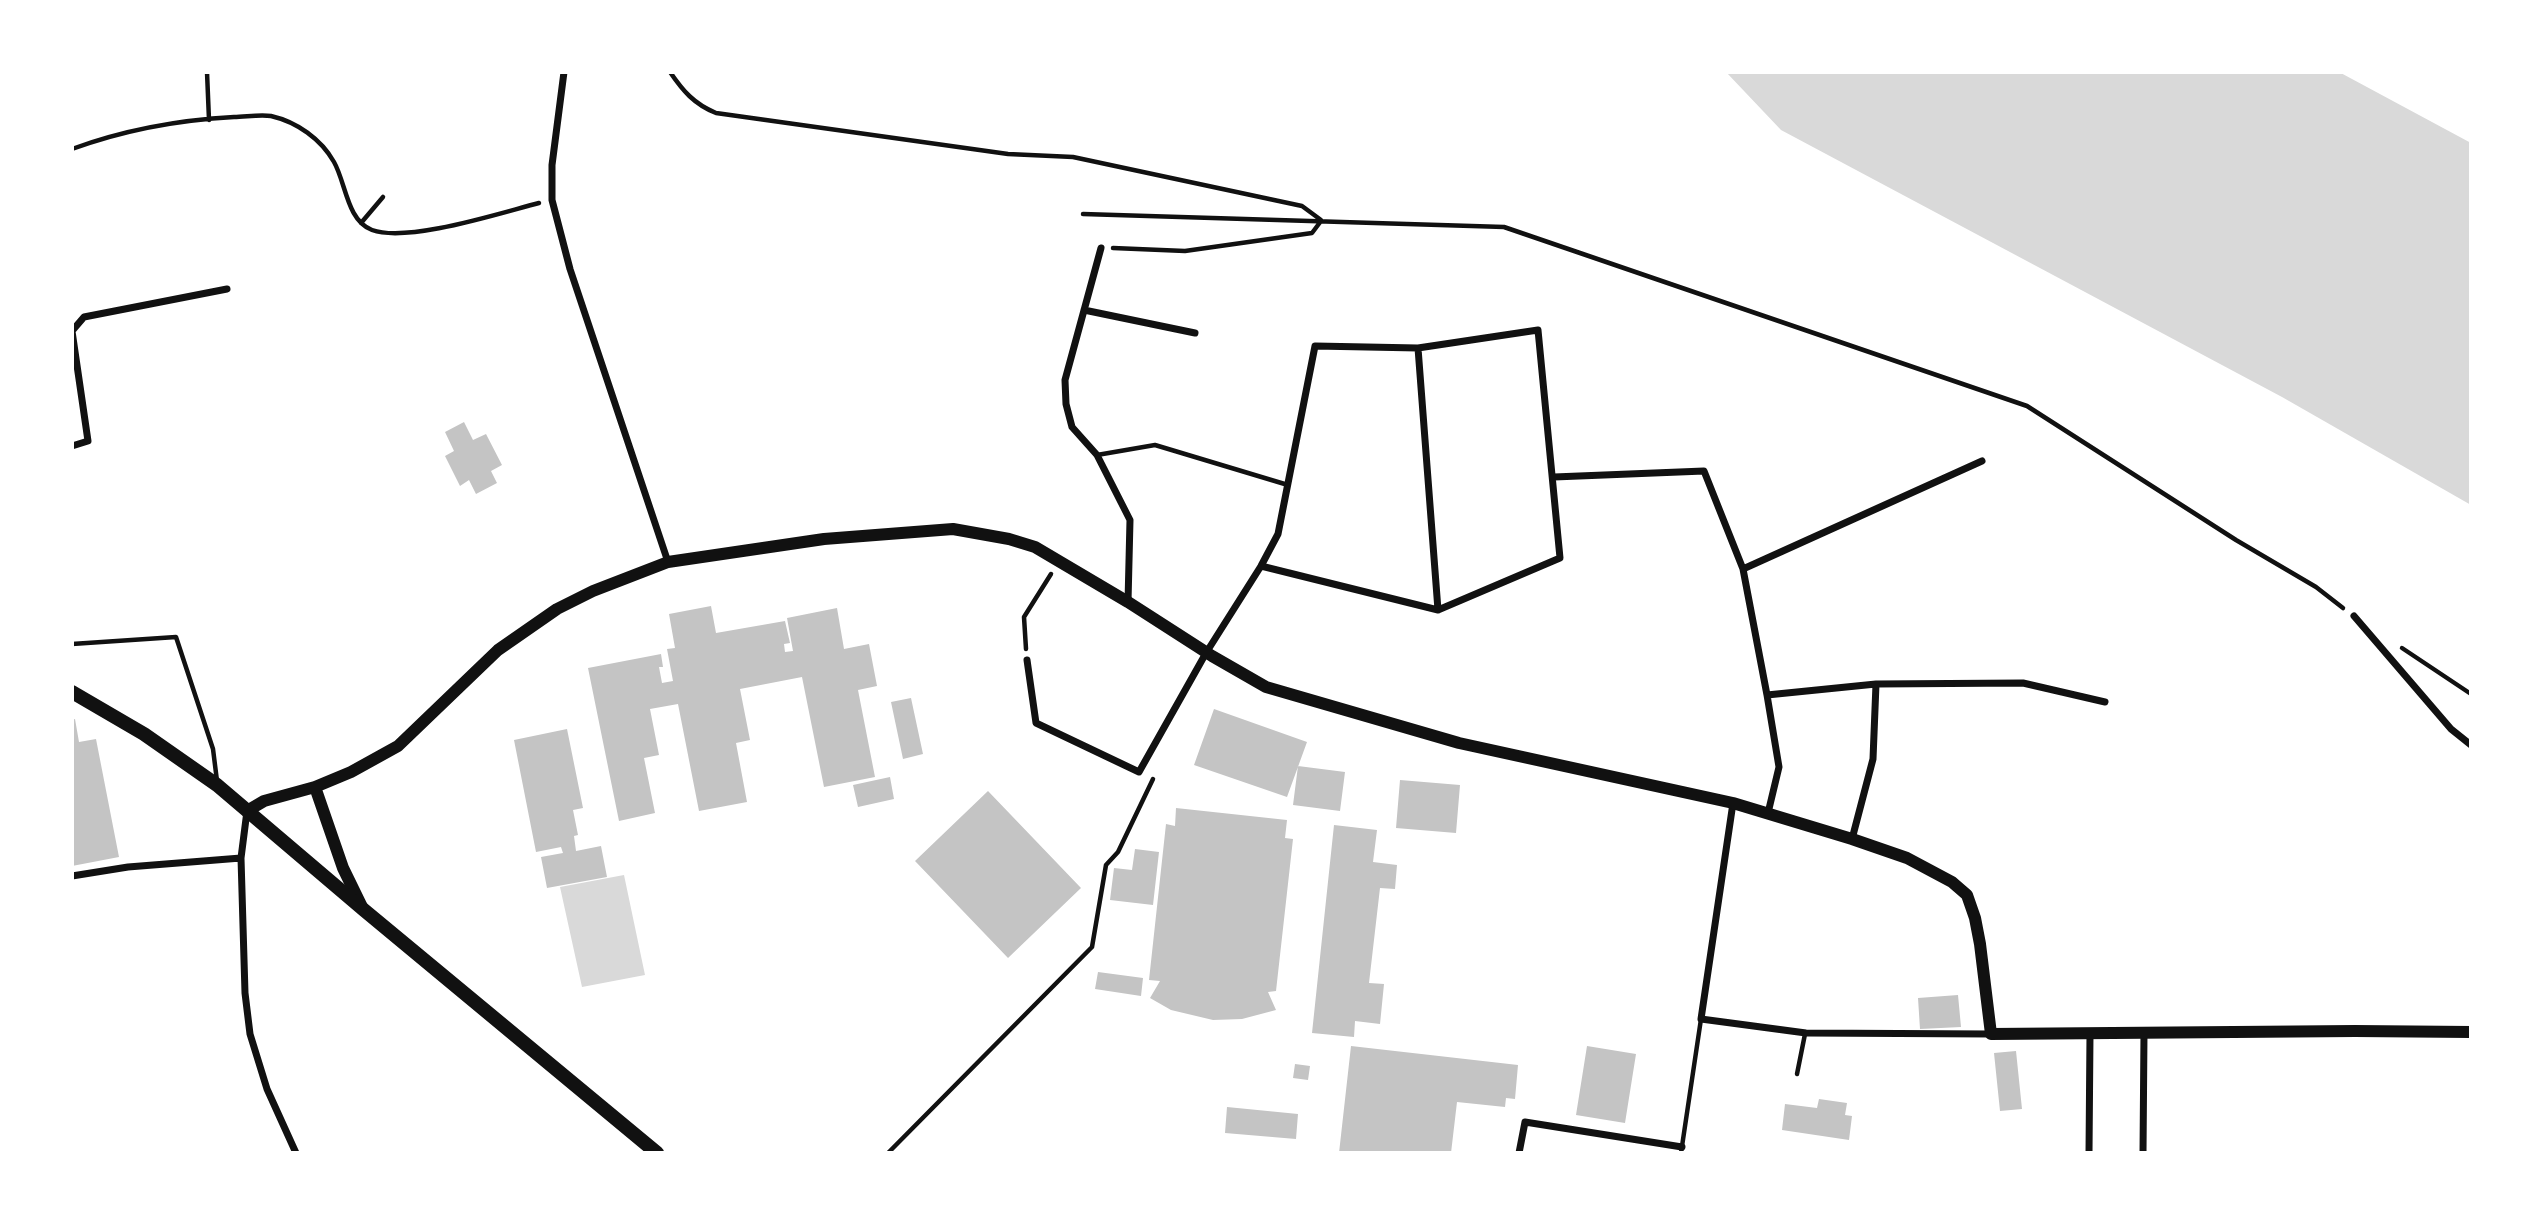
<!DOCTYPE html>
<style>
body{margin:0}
#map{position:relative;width:2543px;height:1225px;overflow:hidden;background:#fff;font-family:"Work Sans",sans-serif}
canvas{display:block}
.frame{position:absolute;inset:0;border:74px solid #fff;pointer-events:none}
</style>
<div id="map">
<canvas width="2543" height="1225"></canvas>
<div class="frame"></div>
</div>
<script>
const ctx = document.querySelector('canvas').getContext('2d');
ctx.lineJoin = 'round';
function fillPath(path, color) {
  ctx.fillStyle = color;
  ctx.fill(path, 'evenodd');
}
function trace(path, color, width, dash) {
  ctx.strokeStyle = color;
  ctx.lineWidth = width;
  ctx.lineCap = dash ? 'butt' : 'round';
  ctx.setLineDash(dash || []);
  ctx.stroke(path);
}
fillPath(new Path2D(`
 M1726,72h613l132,71v362l-189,-108 -501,-267z
 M624,875l21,100 -63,12 -22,-100z`), '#d9d9d9');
fillPath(new Path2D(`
 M464,422l9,18 13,-6 16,31 -11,6 6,12 -21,11 -7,-14 -9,6 -15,-30 9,-5 -9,-19z
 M711,606l5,27 69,-12 5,22 -6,1 1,8 8,-1 -6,-33 50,-10 7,41 25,-5 8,42 -19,4 17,87 -51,10 -22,-110 -62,12 10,51 -14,3 11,59 -48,9 -21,-107 -28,5 9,46 -15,3 11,55 -36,8 -31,-153 73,-14 2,13h-4l3,16 11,-2 -6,-32 8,-1 -6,-34z
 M911,698l12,56 -20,5 -12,-57z
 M1214,709l93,33 -20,55 -93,-32z
 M75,719l4,23 17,-3 23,118 -47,9v-146z
 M567,729l16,79 -10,2 5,25 -4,1 2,15 25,-5 6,31 -60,11 -6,-31 22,-4 -2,-6 -25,5 -22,-112z
 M1298,766l47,6 -5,39 -47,-6z
 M890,777l4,22 -36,8 -5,-22z
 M1400,780l60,5 -4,48 -60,-5z
 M988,791l93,97 -73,70 -93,-97z
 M1176,808l111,12 -2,18 8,1 -17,152 -8,1 8,18 -34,9 -29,1 -42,-10 -21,-12 10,-17 -11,-1 17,-156 9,2z
 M1334,825l43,5 -4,32 24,3 -2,24 -15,-1 -11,95 15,1 -4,40 -25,-3 -1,16 -42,-4z
 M1135,849l24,3 -6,53 -43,-5 4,-32 18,2z
 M1098,972l45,6 -2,18 -46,-7z
 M1958,995l3,32 -41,2 -2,-31z
 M1351,1046l167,19 -3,34 -9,-1 -1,9 -48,-5 -6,51h-112z
 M1587,1046l49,8 -11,69 -49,-8z
 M2016,1051l6,58 -22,2 -6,-58z
 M1295,1064l15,2 -2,14 -15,-2z
 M1819,1099l28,4 -2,12 7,1 -3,24 -67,-10 3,-26 32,4z
 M1227,1107l71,7 -2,25 -71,-6z`), '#c4c4c4');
trace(new Path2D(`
 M207,72l2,48
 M670,72c13,19 24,32 46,41l292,41 65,3 229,49 19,14
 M72,149c52,-19 106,-29 162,-32 11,0 26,-3 37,-1 26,6 50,23 63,46 12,21 13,59 38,68 36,13 128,-17 167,-27
 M1083,214l421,13 523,179 209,134 80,47 27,21
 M361,223l22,-26
 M1113,248l72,3 127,-18 9,-12
 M2402,648l69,46
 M1026,649l-2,-32 27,-43
 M888,1153l204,-206 14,-82 12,-13 35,-73`), '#111', 4.5);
trace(new Path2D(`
 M1097,455l58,-10 133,40
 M72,644l104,-7 37,112 4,32
 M1797,1074l8,-40
 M1681,1153l20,-134`), '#111', 4.5);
trace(new Path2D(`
 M564,72l-12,93v35l18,69 98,293
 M1101,248l-36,132 1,24 6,23 25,28 33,65 -2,82
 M1084,310l111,23
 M1418,348l20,262
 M72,446l16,-5 -16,-110 12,-14 143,-28
 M1554,477l150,-6 39,98 24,126 109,-11 147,-1 82,19
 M1743,569l239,-108
 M2354,616l97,113 20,16
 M1027,660l9,63 103,49 67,-119 55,-87 17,-32 37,-188 103,2 120,-18 22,228 -122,52 -177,-44
 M1767,695l12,72 -11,46
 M1733,803l-32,216 105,14 185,1
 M247,811l-6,47 4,135 5,41 17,55 29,64
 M1852,839l21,-80 3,-75
 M72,876l56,-9 113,-9
 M1519,1153l6,-31 157,25
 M2089,1153l1,-119
 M2143,1153l1,-120`), '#111', 7);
trace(new Path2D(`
 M315,787l28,81 19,39
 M247,811l17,-10 51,-14 36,-15 47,-26 100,-96 59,-41 36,-18 75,-29 156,-23 129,-10 56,10 26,8 93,55 84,54 54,31 193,56 274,60 119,36 55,19 45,24 15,13 8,23 5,26 11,90 364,-3 116,1`), '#111', 12);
trace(new Path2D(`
 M72,692l72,42 73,51 147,125 293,243`), '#111', 14);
</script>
